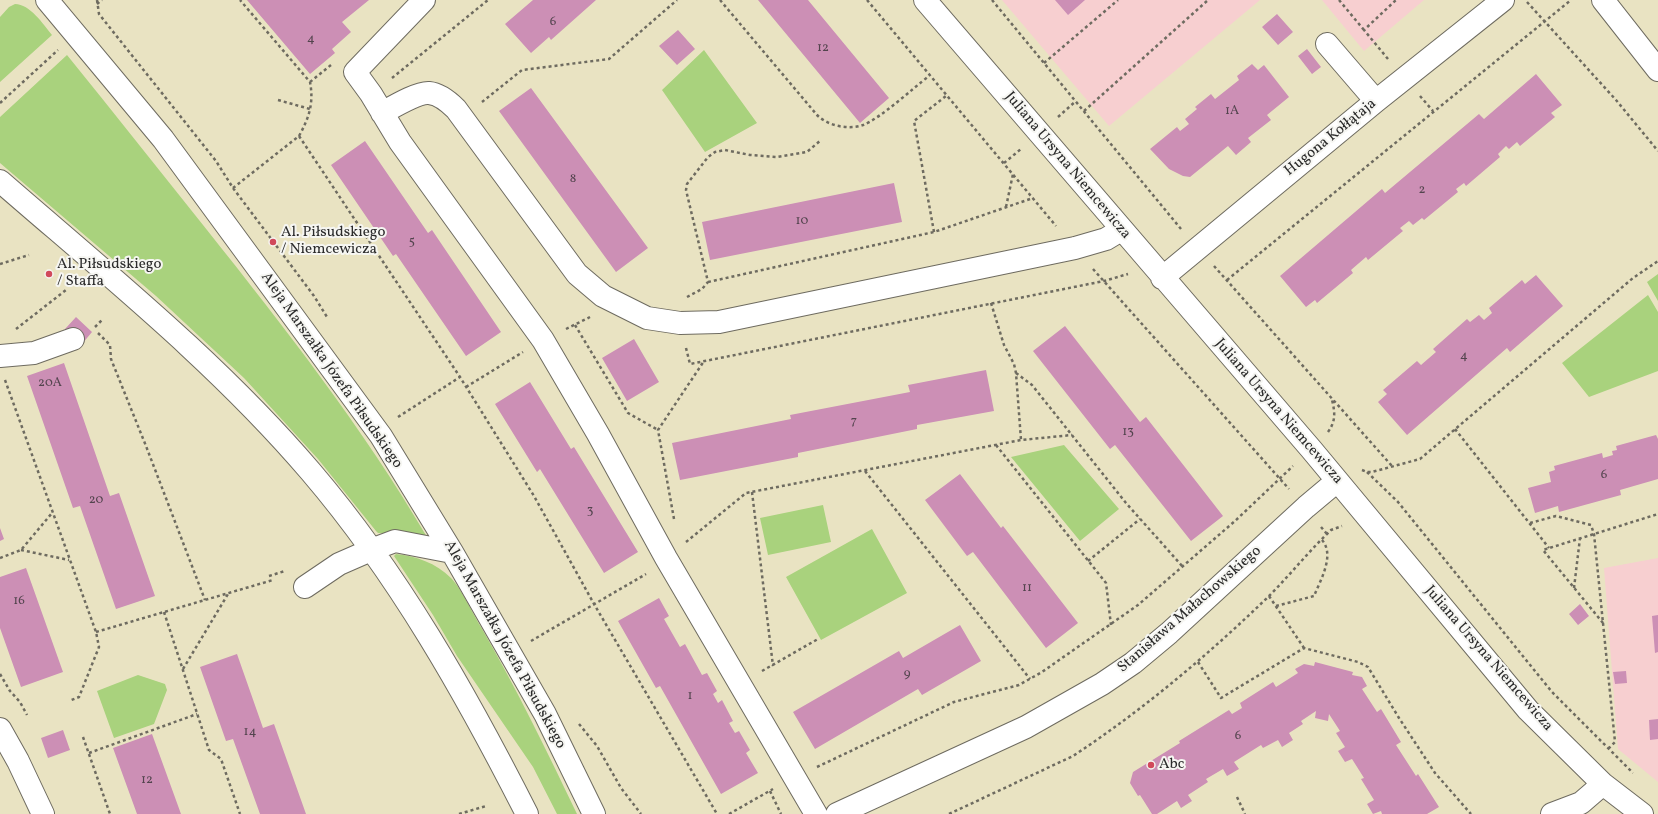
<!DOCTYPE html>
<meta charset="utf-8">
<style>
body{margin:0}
canvas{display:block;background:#e9e3c2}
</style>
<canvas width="1658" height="814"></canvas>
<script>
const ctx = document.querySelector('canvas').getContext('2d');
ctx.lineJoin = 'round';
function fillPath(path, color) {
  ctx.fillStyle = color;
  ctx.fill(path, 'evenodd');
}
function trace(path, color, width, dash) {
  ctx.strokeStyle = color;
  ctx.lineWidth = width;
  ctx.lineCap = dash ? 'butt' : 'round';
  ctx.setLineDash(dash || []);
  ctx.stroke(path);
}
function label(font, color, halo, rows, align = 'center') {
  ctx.font = font + ' Vollkorn,serif';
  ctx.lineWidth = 4;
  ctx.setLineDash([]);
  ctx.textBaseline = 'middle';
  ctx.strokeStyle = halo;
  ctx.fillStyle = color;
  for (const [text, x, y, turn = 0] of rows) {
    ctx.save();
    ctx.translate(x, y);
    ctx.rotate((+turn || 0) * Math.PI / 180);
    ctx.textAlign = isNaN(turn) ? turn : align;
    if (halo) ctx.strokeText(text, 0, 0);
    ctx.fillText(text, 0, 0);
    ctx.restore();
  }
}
fillPath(new Path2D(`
 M1002,0h258l-151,126z
 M1322,0h102l-60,51z
 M1658,558v224l-40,-33 -14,-181z`), '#f7cfd0');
fillPath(new Path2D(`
 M15,4c15,0 28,20 37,31l-52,47v-65l9,-10z
 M704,50l53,73 -52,29 -43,-62z
 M67,55c47,58 93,116 140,175 78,98 156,198 220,307l-49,-4 -2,-2 -58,-72 -74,-81 -88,-82 -156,-133v-46z
 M1658,274v27l-11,-19z
 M1648,295l10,17v59l-69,26 -27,-34z
 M1064,445l55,64 -39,32 -69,-84z
 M823,505l8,37 -63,13 -8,-37z
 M872,529l35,64 -86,47 -35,-63z
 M396,554c20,2 40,9 55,24 10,10 22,36 30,49 35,61 66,124 96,187h-20l-24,-47 -76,-111 -24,-41 -39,-59z
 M138,675l27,9 2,6 -13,34 -40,14 -17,-47z`), '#a9d27d');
fillPath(new Path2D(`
 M247,0h122l-27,22 9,10 -19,17 3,4 -25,21z
 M533,0h63l-45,40 -2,-3 -18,16 -26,-29z
 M758,0h50l81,98 -29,25z
 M1055,0h30l-17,15z
 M1277,14l16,18 -15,13 -16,-18z
 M678,30l17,19 -18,16 -18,-19z
 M1307,49l14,18 -9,7 -14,-18z
 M1252,64l6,6 6,-5 25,32 -22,18 4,5 -23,18 3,4 -15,13 -8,-9 -38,31 -7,-1 -14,-7 -19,-20 27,-22 3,4 9,-7 -4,-5 12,-10 -2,-2 16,-13 4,5 24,-19 -2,-4z
 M1536,74l26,31 -11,8 4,4 -35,29 -3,-4 -8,7 -3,-3 -8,8 2,3 -34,29 -2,-3 -8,6 2,3 -34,28 -2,-2 -9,7 -4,-4 -9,7 3,3 -35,29 -2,-3 -15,13 2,3 -36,30 -2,-3 -9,7 -26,-31 102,-87 3,4 94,-79 5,5z
 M531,88l117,160 -32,24 -117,-161z
 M365,141l63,92 4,-3 69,102 -35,24 -70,-102 -3,2 -62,-91z
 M894,183l8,39 -192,38 -8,-38z
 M1536,275l27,31 -53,46 -3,-4 -100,87 -29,-33 9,-8 -4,-4 34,-29 4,4 15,-13 -3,-3 34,-30 3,3 9,-7 5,5 8,-7 -3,-5 33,-28 3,4z
 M76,317l16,15 -10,12 -17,-15z
 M1065,326l75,96 6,-5 77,99 -32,25 -76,-96 -5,4 -77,-98z
 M634,339l25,43 -32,19 -25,-43z
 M64,363l46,133 9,-3 36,103 -39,13 -36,-103 -7,2 -46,-132z
 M986,370l8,41 -77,14v4l-119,24v4l-118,23 -8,-37 119,-24 -1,-4 120,-23 -2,-7z
 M530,382l41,67 3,-2 64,105 -34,21 -64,-104 -3,3 -42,-68z
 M1656,435l2,4v40l-38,11 1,5 -62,17 -1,-6 -23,7 -7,-25 23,-6 -2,-10 6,-2 -1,-4 48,-13 1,5 10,-3 -1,-4 5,-1 -1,-4z
 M960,474l41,54 2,-2 75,97 -32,25 -73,-96 -6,4 -42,-56z
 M0,528l4,11 -4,2z
 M26,568l37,104 -42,15 -21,-59v-51z
 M659,598l10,18 -5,3 16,28 5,-3 17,31 5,-2 10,18 -4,3 5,9 4,-3 11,21 -4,2 6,10 4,-2 11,19 -4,3 12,20 -37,21 -61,-108 -4,2 -38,-67z
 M1580,604l9,12 -11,9 -9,-11z
 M1658,615v37l-3,1 -3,-37z
 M960,625l21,36 -59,34 -4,-6 -103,60 -22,-37 106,-61 4,7z
 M237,654l26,74 11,-4 32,90h-46l-27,-75 -7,2 -26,-74z
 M1315,662l38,10 -1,3 10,2 5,9 -5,3 15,23 4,-3 20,33 -5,3 20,31 2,-2 21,33 -12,7h-45l-1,-3 -8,3 -6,-10 7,-4 -13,-21 3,-1 -12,-19 -7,3 -7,-11 7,-4 -9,-14 4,-2 -11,-17 -1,7 -13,-3 1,-7 -15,10 2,3 -14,9 4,7 -11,7 -4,-7 -15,8 -2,-3 -27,17 5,7 -12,7 -4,-7 -17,10 2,3 -20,13 4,6 -11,7 -4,-7 -20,13h-5l-12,-19 -2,1 -8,-13 3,-11 47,-29 -1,-2 50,-31 3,4 10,-6 -2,-5 33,-21 3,5 22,-14 -3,-4 9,-5 10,2z
 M1626,671l1,12 -12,1 -2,-12z
 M1658,719v20l-8,1 -1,-20z
 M63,730l7,20 -22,8 -7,-20z
 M152,734l29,80h-44l-24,-66z`), '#cc8fb5');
const minor = new Path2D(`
 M47,0l116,139 218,297 71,116 93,162 49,100
 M424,0l-69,72 16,22 29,48 143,198 55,94 68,124 150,256
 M925,0l386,449 217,261 75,74 39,30
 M1603,0l55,70
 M1327,44l49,57
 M382,113c11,-6 36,-21 47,-20 11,1 20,9 27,16l121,165 26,22 44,22 33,5 39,-1 356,-74 31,-9 15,-9
 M0,181c107,93 219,183 311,291 88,103 155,222 216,342
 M1162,278l214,-177 127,-101
 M0,356l34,-3 39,-14
 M305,587l34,-23 32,-14 24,-9 57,11
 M0,729l18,32 25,53
 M837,814l189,-87 76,-43 31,-21 36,-30 137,-126 31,-26
 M1552,814l29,-11 22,-19`);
trace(minor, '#6e6b60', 24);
trace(new Path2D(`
 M97,0l2,14 117,147 17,27 81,108 13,21
 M720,0l97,115c11,11 31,15 46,10 18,-7 49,-36 66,-49
 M867,0l189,226
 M992,0l189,229
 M1339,0l25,30
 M1527,2l89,98 42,51
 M97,4l5,-4
 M1388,59l-24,-29 32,-30
 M1044,63l74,-63
 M392,78l96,-78
 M310,82l21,-17
 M1420,96l13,15
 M278,100l32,9
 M482,102l40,-32 87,-11 68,-59
 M0,103l58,-53
 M1084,111l124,-111
 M1058,117l18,-16
 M299,136l161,241 74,119 60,108 123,210
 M1004,163l17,-14
 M233,188l66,-52c10,-18 15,-33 11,-54l-70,-82
 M1006,207l7,-33
 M934,232l-20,-111 32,-25
 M0,264l29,-9
 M1214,266l178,200
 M1093,269l196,220
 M1227,280l344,-280
 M708,282l226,-50 99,-34
 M687,297l15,-8 6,-7 -22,-92 1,-6 21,-27 7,-5 10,-2 25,5 27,2 30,-5 14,-12
 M991,303l13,42 10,19 2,9 5,67
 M575,325l53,88 30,17
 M95,327l7,-7
 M16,329l50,-39
 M566,329l24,-12
 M98,333l12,12 1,14 35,87 59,154
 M686,348l4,16 414,-83 24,-7
 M1016,373l16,12 94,118 57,64
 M5,380l91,252 3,15 -20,50 -10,4
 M466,387l57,-35
 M398,417l62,-40
 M1455,429l94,119
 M1328,432c8,-11 7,-20 4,-32
 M996,445l110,138 5,42
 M1362,470l5,2h5l48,-13 213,-181 25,-17
 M865,471l165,208
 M1367,472l31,30 154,190 81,81
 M752,492l21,174
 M674,519l-16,-89 46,-69
 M1530,523l26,-7 35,9 3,9 21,208 -7,7
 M1321,527l6,7
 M686,542l60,-49 275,-53 51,-5
 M21,550l48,10
 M0,558l21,-8 31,-37
 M1088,561l52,-42
 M269,576l16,-5
 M1574,588l6,-50
 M1269,596l35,52
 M1276,606l38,-10c7,-17 21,-41 8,-56
 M164,612l45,138 12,9 19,55
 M1603,623l-60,-73 115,-36
 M96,632l177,-52
 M531,641l115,-67
 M1198,662l23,36 83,-50 54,14 10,5 31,51 36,55 36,41
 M183,669l45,-75
 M762,671l56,-32
 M0,674l10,17 10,11 7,13
 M579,724l18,22 24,42 20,26
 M83,737l27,77
 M89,753l108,-39
 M817,767l137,-65 65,-17 23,-13 96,-67 97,-84 58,-55
 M770,791l11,23
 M1237,797l8,17
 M459,814l27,-8
 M729,814l44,-25
 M949,814l124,-58c70,-46 135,-101 195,-159 22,-22 41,-46 63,-67l11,-4`), '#6e6b60', 2.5, [3, 3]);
trace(minor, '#fff', 22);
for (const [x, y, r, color] of [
 [273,242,4,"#d1495b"],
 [49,274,4,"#d1495b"],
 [1151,765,4,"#d1495b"]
]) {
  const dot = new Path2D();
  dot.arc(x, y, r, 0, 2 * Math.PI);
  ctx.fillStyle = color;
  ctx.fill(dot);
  trace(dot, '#f6f6f2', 1.5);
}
label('13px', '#53444e', null, [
 ["6",553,23],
 ["4",311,40],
 ["12",823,49],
 ["1A",1232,112],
 ["8",573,180],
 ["2",1422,191],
 ["10",802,222],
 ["5",412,243],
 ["4",1464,357],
 ["20A",50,384],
 ["7",854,422],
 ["13",1128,433],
 ["6",1604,476],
 ["20",96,501],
 ["3",590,512],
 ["11",1027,589],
 ["16",19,602],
 ["9",907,675],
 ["1",690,697],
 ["14",250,733],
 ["6",1238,737],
 ["12",147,781]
]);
label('15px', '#2b2b2b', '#f6f6f2', [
 ["Hugona Kołłątaja",1331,138,-39],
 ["Juliana Ursyna Niemcewicza",1067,166,50],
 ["Aleja Marszałka Józefa Piłsudskiego",331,371,55],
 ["Juliana Ursyna Niemcewicza",1278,412,49],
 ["Stanisława Małachowskiego",1190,610,-41],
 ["Aleja Marszałka Józefa Piłsudskiego",504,645,61],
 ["Juliana Ursyna Niemcewicza",1488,659,49]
]);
label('15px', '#2b2b2b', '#f6f6f2', [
 ["Al. Piłsudskiego",281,233],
 ["/ Niemcewicza",281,250],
 ["Al. Piłsudskiego",57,265],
 ["/ Staffa",57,282],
 ["Abc",1159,765]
], 'left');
</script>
